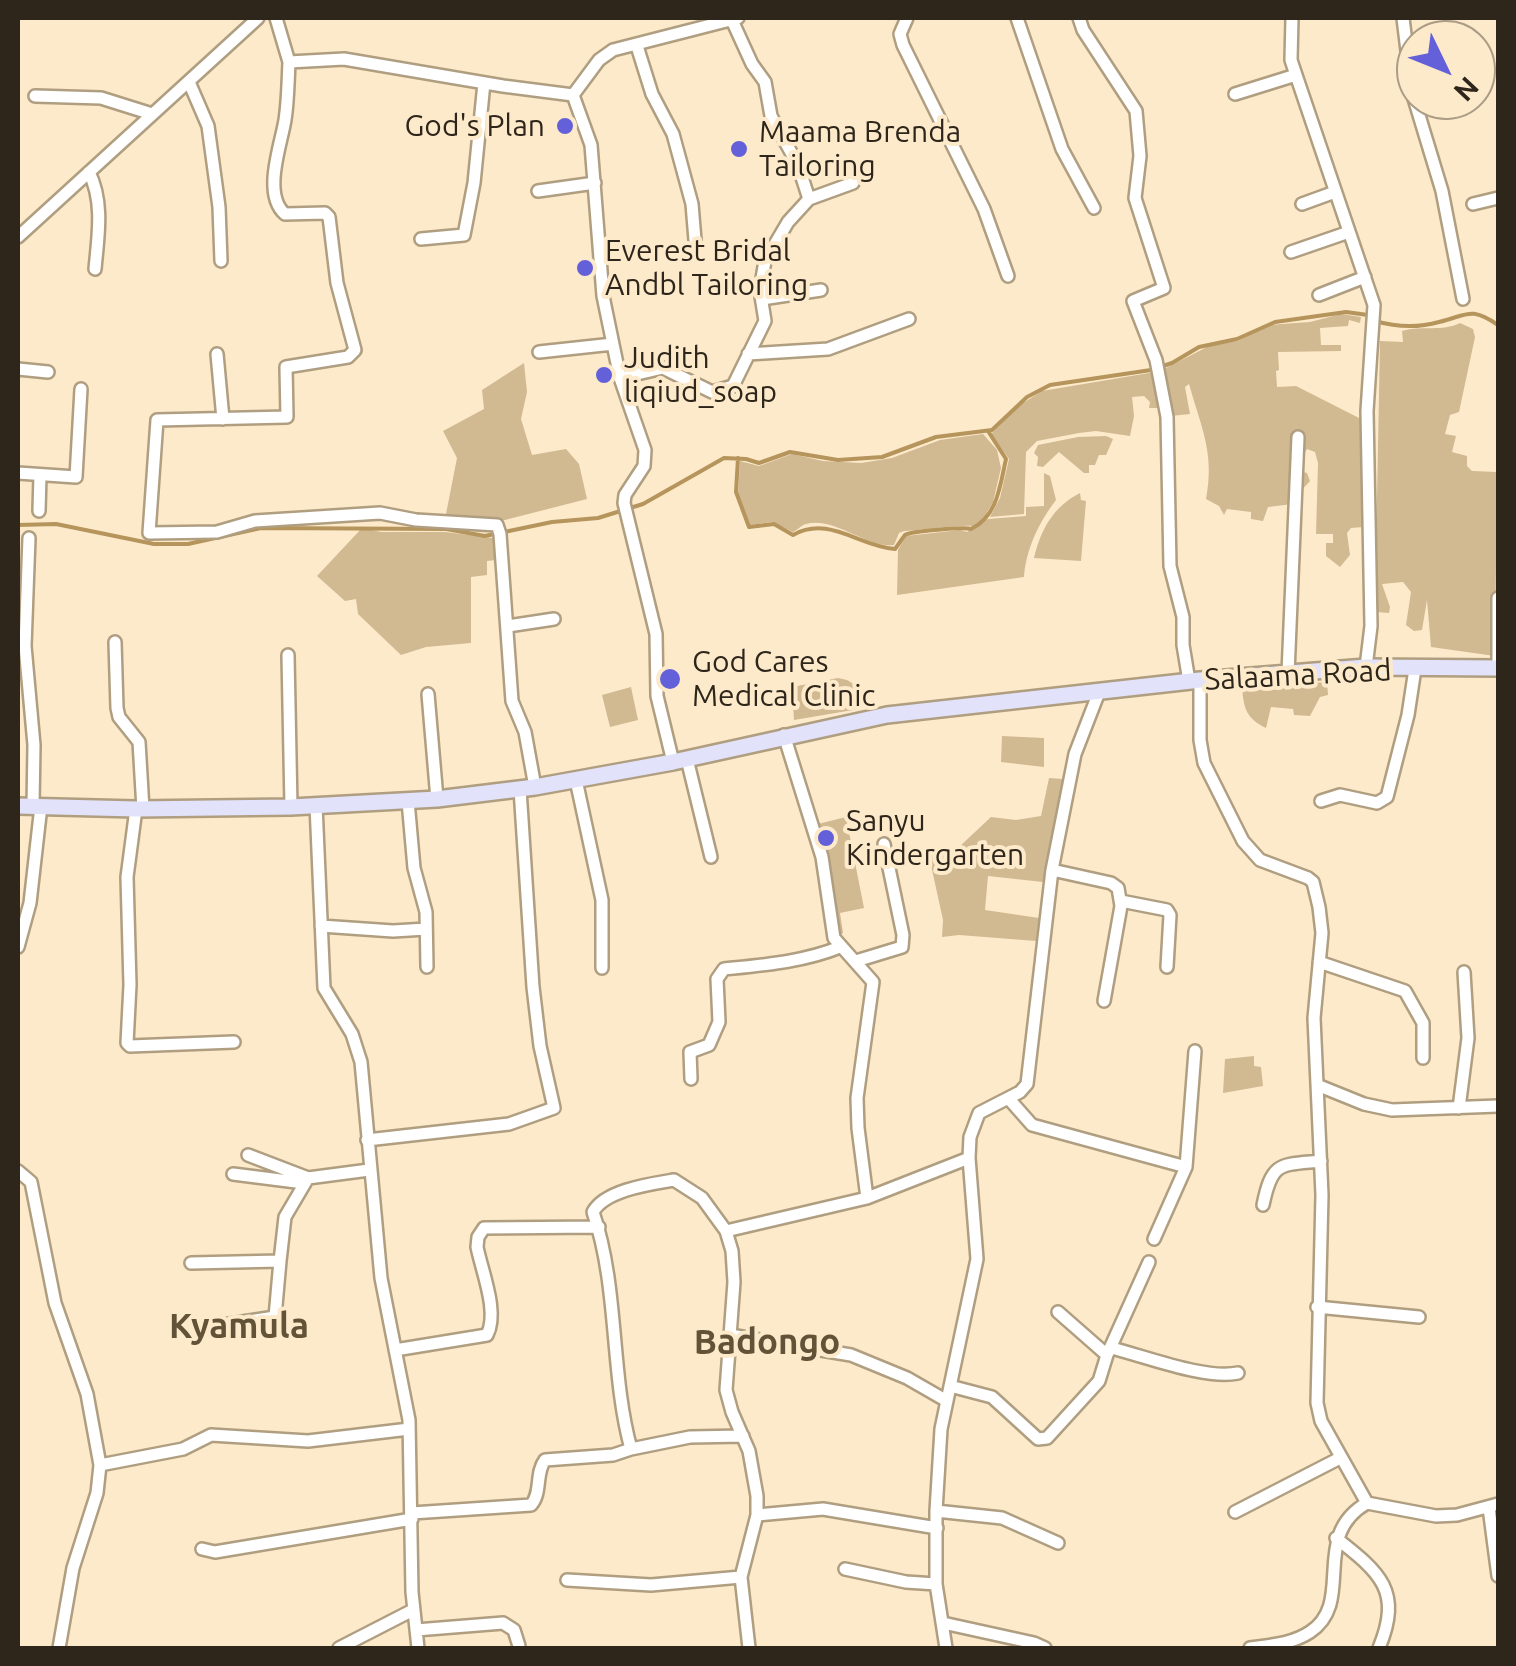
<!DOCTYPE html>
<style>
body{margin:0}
#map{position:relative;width:1516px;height:1666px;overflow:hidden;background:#fdeacb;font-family:Ubuntu,sans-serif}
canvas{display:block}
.frame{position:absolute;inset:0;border:20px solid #2e261b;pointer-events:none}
.north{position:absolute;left:1396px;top:20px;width:100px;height:100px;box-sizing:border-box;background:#fdeacb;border:2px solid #aa9c85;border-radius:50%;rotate:133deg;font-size:28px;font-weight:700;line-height:40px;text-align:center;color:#2e261b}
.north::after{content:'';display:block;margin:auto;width:35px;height:45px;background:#6360d9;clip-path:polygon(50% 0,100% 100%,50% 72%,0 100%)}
</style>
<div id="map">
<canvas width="1516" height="1666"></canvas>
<div class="frame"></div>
<div class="north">N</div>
</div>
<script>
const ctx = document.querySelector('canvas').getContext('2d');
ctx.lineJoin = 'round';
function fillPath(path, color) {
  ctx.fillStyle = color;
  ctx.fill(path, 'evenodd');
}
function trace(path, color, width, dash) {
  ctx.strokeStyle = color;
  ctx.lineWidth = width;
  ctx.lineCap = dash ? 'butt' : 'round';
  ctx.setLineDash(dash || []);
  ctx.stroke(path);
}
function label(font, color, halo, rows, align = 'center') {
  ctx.font = font + ' Ubuntu,sans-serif';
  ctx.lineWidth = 8;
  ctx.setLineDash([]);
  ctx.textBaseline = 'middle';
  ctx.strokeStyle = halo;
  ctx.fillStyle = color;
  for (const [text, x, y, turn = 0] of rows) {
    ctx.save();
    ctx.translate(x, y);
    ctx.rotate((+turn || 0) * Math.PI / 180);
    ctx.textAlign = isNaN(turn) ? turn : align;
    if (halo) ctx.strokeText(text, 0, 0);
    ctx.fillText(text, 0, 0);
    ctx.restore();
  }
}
fillPath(new Path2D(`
 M1341,314l20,3 -1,6 -11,-3 -1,6 -28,2 1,17h20v6l-63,1 1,18 -3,1 1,16 19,-1 65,33 2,108 -12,1 -4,5 3,22 -10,12 -14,-11v-13h7v-9h-17l2,-71 -3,-11 -8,-3 -6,9 -1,13 7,2 3,8 -10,11 1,11 -33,4 -5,14 -12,-2v-7l-24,-3 -3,6 -5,-9 -13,-7c9,-46 -5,-72 -17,-115l-4,3 5,27 -19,2 -9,-46 49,-25 27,-4 30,-16 42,-3z
 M1460,323l13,6 2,8 -16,75 -9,3 -5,19 11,2 -4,16 15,4v10l5,5 25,1 -2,184 -64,-9 -4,-47 -5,30 -8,1 -8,-6 5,-33 -8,-10 -21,2 8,23 -1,6 -12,-1 -2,-8 5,-263 23,1 -1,-11c21,-6 40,1 58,-8z
 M524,363l3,29 -6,27 11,36 34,-6 13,15 8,35 -86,22 -55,-7 11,-56 -14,-27 41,-22 -2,-19z
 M1155,372l5,36h-11l1,-6 -6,-6 -12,1 2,19 -4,20 -34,-5 -17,2 -42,8 -11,11 -2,62 -34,3 10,-19 9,-39 -18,-25 29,-29 22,-14z
 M983,434l14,16 4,18 -8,34 -10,17 -10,7c-22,-1 -46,4 -69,5l-5,2 -5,12c-28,3 -60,-29 -88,-21 -5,1 -8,6 -13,8l-21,-10 -22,3 -12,-31 2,-33 19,5 33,-12 31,7 38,2 31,-5 48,-18z
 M1106,436l7,3 -7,16h-7l-4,10h-6v8h-5l-25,-21 -16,15 -6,-1 1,-9 -4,-4 4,-8 40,-8z
 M1044,473l6,3 6,24c-17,22 -30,49 -32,77l-127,18 1,-45 8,-14 54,-6 7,2 21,-13 38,-3v-9l18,-1z
 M1080,493l1,7 5,1 -5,60 -47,-3c7,-29 19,-51 46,-65z
 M362,528l19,4h64l48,6 3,22 -9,1v14l-16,2v66l-45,4 -25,8 -43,-41 -2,-15 -11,2 -28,-25z
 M838,678c21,3 18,12 21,31l-65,11 -2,-33z
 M1327,682l1,13 -8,2 -10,19 -16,-1 -1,-6 -22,-2 -5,21c-20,-10 -22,-19 -24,-40z
 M631,687l7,33 -28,7 -8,-32z
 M1002,736l42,2v29l-43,-5z
 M1049,778l14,1 -20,103 -55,-6 -3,34 54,8 -3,23 -77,-6 -17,2 1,-17 -14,-64 30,-9 32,-30 25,3 25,-4z
 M846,817l18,91 -24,5 3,20 -7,5 -7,-73 -11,-41z
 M1254,1056v10l7,1 2,19 -40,7 2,-34z`), '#d1b992');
trace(new Path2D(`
 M1375,321c21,6 43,7 64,1 29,-7 31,-16 59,3
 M738,458l-2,34 13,35 25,-3 19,11c36,-20 65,11 102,14 1,-1 9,-13 10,-14 6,-4 59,-8 66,-6 27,-13 29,-44 35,-70l-18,-28
 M18,525l38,-1 98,20h34l73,-16 185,1 39,7 67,-14 46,-4 45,-14 81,-46 22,1 13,4 31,-11 48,8 44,-3 54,-20 56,-7 35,-33 23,-12 101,-15 21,-7 27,-16 38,-8 38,-17 71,-10 22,3`), '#b6955d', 4);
const minor = new Path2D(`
 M276,18l13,44 55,-3 159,27 70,9
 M907,18l-7,16 3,11 81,164 24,67
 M1017,18l45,131 32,59
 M1079,18l4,12 53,81 4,45 -5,42 29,90 -31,13 23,59 11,57 3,149 13,51v28l6,36
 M1292,18l-1,42 5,15 78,230 -7,106 4,215 -5,41
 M1403,18l9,74 30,99 21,108
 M637,46l15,48 21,40 19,70 3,36
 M289,62c-1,19 -1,39 -4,58 -4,25 -23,74 0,94l40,-1 4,4 8,66 18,67 -7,7 -62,10 1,50 -130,3 -8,113 68,-1 38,-11 125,-8 36,7 81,5 3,9 12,167 13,31 10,55
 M189,82l19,44 11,81 2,54
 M1235,94l61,-19
 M35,96l66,2 51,16
 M89,172c15,30 9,64 6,97
 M538,191l57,-8
 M809,199l44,-16
 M1302,204l33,-12
 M1473,204l25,-6
 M18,237l240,-219
 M421,239l43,-4 10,-52 10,-100
 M1291,252l58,-20
 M1319,295l46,-18
 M762,299l59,-9
 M539,352l74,-8
 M217,354l6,65
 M748,354l80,-5 81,-30
 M18,369l30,3
 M620,378l43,-10 49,24 21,-6 32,-65 -5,-31 5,-29 23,-39 21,-23 -11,-34 -27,-49 -6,-34 -13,-18 -21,-46
 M18,473l58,4 5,-88
 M39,511l1,-36
 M29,538l-4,108 9,99 -1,61
 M508,626l46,-7
 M115,642l2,66 2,9 20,25 4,67
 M288,655l3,152
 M1498,668v-70
 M1288,673l10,-236
 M1200,680v60l4,23 39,78 17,19 48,18 5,4 6,25 3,26 -8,85 8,177 -5,208 4,18 46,82
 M428,694l9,105
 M784,735l38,122 12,81 39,44 -16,116 1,30 9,70
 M687,759l24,98
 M673,762l-16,-66 -1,-62 -32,-131 1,-8 19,-29 1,-16 -25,-72 -17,-82 -12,-151 -18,-50 26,-35 14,-10 125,-32
 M576,780l26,120v68
 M408,801l6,67 12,44 1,55
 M1321,801l19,-6 37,8 10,-6 21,-82 7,-46
 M316,805l8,183 28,46 9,28 20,216 28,142 3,172 6,56
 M136,809l-9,68 3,108 -3,58 3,3 104,-4
 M1052,870l59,13 7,5 3,18 -17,95
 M1121,901l46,9 3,5 -3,52
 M321,926l72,5 33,-2
 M18,947l12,-44 11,-97
 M856,961l46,-14 1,-12 -19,-91
 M1319,962l86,29 18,32v35
 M691,1079l-1,-27 19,-7 10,-23 -2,-43 7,-10c39,-4 79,-7 116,-22
 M1317,1085l47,19 28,6 106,-4
 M1009,1099l23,26 154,42
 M1459,1108l9,-70 -4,-66
 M367,1140l142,-16 45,-16 -14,-62 -7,-59 -13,-198
 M248,1155l60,23 61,-8
 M18,1171l13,11 24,121 32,91 13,71 -3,28 -24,75 -14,80
 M233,1174l71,9
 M1263,1205c9,-44 17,-40 58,-44
 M726,1231l-24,-33 -28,-18c-24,4 -69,10 -81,32 26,76 17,160 38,237l59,-12 53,-1
 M1154,1239l32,-72 9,-116
 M191,1263l89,-2 5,-44 23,-39
 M1317,1307l102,10
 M1058,1312l49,43
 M223,1325l52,-8 5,-56
 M730,1335l121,20 56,23 40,23
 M1111,1348c34,8 94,32 127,25
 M395,1350l92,-15c12,-23 -5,-63 -10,-88l1,-10 6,-9 115,-1
 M950,1386l42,11 46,42 9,-1 52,-57 8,-26 42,-93
 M100,1465l83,-16 28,-14 97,6 101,-12
 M1489,1508l9,68
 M936,1511l66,7 56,25
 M1235,1512l105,-54
 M412,1513l119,-8c11,-12 4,-32 14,-45l68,-5 18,-6
 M757,1515l66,-6 114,19
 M1336,1538c43,34 67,52 43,110
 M202,1549l13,3 197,-33
 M845,1569l61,13 30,2
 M567,1580l84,5 90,-8
 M943,1623l91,20 11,5
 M416,1630l87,-7 11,7 5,16
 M339,1648l74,-38
 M749,1648l-8,-71 16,-62v-19l-8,-45 -17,-39 -6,-22 8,-108 -2,-31 -6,-20 141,-33 102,-40
 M946,1648l-10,-64v-73l5,-82 36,-170 -8,-101 1,-21 9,-24 41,-21 7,-8 25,-214 23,-116 24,-62
 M1250,1648c20,-3 42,-4 60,-16 46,-30 -1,-96 57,-129l69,13 21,-1 41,-11`);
const secondary = new Path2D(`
 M18,806l118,3 155,-2 146,-8 98,-12 138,-25 214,-47 313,-35 166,-13 132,1`);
trace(minor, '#b09e81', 16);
trace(secondary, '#b09e81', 20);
trace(minor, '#fff', 11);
trace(secondary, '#e2e3fb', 15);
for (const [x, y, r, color] of [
 [565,126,10,"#6360d9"],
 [739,149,10,"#6360d9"],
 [585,268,10,"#6360d9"],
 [604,375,10,"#6360d9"],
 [670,679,12,"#6360d9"],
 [826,838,10,"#6360d9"]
]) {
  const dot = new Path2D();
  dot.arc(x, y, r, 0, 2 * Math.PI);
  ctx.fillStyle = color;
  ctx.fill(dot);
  trace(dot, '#fdeacb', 4);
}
label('30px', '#2e261b', '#fdeacb', [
 ["God's Plan",545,126,"right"],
 ["Maama Brenda",759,132],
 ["Tailoring",759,166],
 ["Everest Bridal",605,251],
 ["Andbl Tailoring",605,285],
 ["Judith",624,358],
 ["liqiud_soap",624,392],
 ["God Cares",692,662],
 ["Medical Clinic",692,696],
 ["Sanyu",846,821],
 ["Kindergarten",846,855]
], 'left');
label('30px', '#2e261b', '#fdeacb', [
 ["Salaama Road",1298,675,-3]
]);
label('bold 35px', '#625237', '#fdeacb', [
 ["Kyamula",239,1326],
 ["Badongo",767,1342]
]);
</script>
